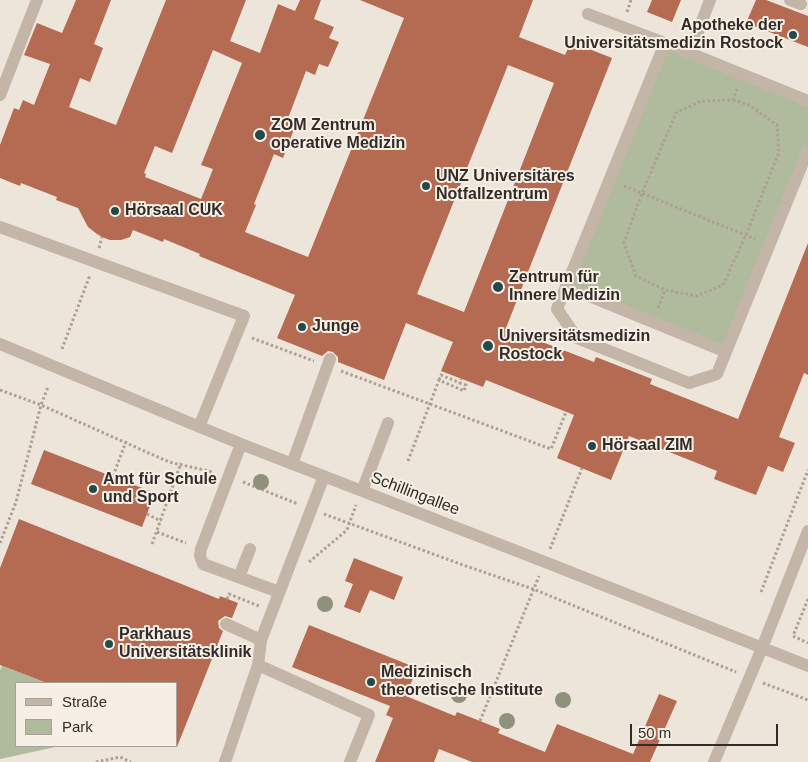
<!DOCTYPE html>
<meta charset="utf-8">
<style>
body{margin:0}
#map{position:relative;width:808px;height:762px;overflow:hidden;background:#ede5da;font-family:Helvetica,sans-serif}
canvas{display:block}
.legend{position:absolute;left:15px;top:682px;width:162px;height:65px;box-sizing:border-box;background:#f6efe6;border:1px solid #a8a19a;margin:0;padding:6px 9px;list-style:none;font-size:15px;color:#322b27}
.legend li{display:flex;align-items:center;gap:10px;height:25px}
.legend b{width:25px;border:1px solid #a8a19a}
.scale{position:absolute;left:630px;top:724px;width:148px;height:22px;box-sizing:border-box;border:2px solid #322b27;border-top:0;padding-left:6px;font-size:15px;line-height:18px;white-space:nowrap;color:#322b27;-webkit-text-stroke:4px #f6efe6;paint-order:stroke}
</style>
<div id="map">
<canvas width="808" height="762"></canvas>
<ul class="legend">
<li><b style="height:6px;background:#c3b5a8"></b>Straße</li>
<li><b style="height:14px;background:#b0ba9d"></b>Park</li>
</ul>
<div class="scale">50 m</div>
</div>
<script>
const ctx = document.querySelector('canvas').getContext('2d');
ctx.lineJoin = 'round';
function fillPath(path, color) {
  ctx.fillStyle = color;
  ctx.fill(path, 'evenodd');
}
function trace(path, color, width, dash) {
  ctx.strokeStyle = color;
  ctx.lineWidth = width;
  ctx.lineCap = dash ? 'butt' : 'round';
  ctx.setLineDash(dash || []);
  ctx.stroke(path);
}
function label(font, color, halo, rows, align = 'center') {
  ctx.font = font + ' Helvetica,sans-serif';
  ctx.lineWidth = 4;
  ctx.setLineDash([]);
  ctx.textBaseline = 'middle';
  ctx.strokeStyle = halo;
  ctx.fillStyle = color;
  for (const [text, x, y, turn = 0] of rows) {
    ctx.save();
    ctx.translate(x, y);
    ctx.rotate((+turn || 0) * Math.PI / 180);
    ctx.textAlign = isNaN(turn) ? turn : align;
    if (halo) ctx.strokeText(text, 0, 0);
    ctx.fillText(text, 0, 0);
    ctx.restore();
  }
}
fillPath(new Path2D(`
 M665,43l143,58v49l-82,202 -159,-65z
 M2,666l45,17h-31v63h44l-60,13v-89z`), '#b0ba9d');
fillPath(new Path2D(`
 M76,0h35l-17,44 9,4 -13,34 -10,-4 -11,29 47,18 50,-125h80l-16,41 30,12 18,-49 17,7 5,-11h21l-7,19 20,8 -5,11 10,4 -11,25 -9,-3 -4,11 -9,-4 -19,50 9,3 -13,34 -9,-4 -20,50 2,1 -11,27 63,25 96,-239 -44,-18h173l-14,37 46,18 6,-13 41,16 -106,270 88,34 2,-5 56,22 -2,5 88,35 70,-176v132l-4,-2 -25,64 16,6 -12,29 -15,-6 -12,29 -42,-16 3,-8 -88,-35 -18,44 -54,-22 17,-43 -88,-35 -3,7 -42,-16 12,-29 -47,-19 -22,57 -46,-18v-5l-5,-5 -5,-1 -6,5 -45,-18 18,-43 -96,-39 1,-2 -36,-15 -1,3 -30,-12 -3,7 -9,3h-11l-8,-3 -5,-3 -9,-7 -10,-19 -22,-8 1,-3 -36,-14 -1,3 -20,-8v-33l14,-37 5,2 4,-10 11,5 16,-41 -26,-9 13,-32 25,10zM213,50l29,13 -41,102 12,4 -12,30 -56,-22 1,-3 -2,-1 11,-27 17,7zM508,65l46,18 -90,229 -47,-18z
 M652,0h29l-9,22 -25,-10z
 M756,0h10l42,16v31l-62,-24z
 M44,450l111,43 -13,34 -111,-43z
 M19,519l200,80 1,-3 18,7 -6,15 -7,-2 -7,5 1,7 4,3 -46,116 -1,-64h-129l-47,-18v-97z
 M354,558l49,19 -9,23 -24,-10 -10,23 -16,-6 9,-23 -8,-3z
 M309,625l108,43 -11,28 49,20 2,-4 23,9 20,8 -2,4 47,19 12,-28 76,30 26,-60 18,7 -27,61h-178l-33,-13 -5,13h-59l18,-44 -7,-3 4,-9 -98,-39z`), '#b46b51');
trace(new Path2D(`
 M627,12l4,-12
 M733,100l16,5 28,20 2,27 -33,83 -23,50 -26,11 -32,-6 -29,-14 -12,-33 18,-50 34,-80 25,-12 32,-1 4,-11
 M624,186l131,53
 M99,248l3,-11
 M658,308l7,-18
 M252,338l62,23
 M62,349l28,-74
 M341,371l210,78 15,-37
 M439,380l2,-5 19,8
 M0,390l41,15 128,57 44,10
 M408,461l31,-81 25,11 2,-6 -6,-2 1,-4
 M113,476l14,-37
 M243,482l55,22
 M147,514l14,7
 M324,514l139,51 70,24 203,83
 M157,532l29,11
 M0,543l16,-41 25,-97 7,-18
 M152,544l29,-81
 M550,549l32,-81
 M309,562l38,-32 9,-25
 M761,592l47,-122
 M227,599l2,-5 30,12
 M808,599l-15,37 15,7
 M763,683l45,17
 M480,721l59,-145
 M96,762l24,-5 11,5`), '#af9f93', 3, [2.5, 2.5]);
trace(new Path2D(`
 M790,0l11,4
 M588,14l77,29 143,58
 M665,43l-108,266 20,29 112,45 28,-9 91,-224
 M690,53l20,-53
 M0,95l37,-95
 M0,227l244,89 -45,111
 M567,287l159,65
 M0,344l241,100 304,118 263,104
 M241,444l-40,105 -1,7 3,8 76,28
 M292,464l38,-105
 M362,491l26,-68
 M239,577l11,-28
 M226,624l35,16
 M258,665l111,50 -19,47
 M225,762l33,-97 3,-25 63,-164
 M714,762l48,-114 46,-117`), '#c3b5a8', 12);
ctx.fillStyle = '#8e917b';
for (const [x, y] of [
 [261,482],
 [325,604],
 [459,695],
 [563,700],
 [507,721]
]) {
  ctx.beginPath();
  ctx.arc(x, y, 8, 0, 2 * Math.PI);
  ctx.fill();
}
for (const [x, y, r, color] of [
 [793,35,5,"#23494d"],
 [260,135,6,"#23494d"],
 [426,186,5,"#23494d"],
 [115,211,5,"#23494d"],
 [498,287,6,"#23494d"],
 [302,327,5,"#23494d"],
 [488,346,6,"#23494d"],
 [592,446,5,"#23494d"],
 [93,489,5,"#23494d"],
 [109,644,5,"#23494d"],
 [371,682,5,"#23494d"]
]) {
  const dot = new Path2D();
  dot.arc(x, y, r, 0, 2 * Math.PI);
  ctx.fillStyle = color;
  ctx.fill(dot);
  trace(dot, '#f6efe6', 2);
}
label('bold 16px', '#322b27', '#f6efe6', [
 ["Apotheke der",783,26,"right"],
 ["Universitätsmedizin Rostock",783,44,"right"],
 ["ZOM Zentrum",271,126],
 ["operative Medizin",271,144],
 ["UNZ Universitäres",436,177],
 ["Notfallzentrum",436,195],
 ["Hörsaal CUK",125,211],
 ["Zentrum für",509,278],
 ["Innere Medizin",509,296],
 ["Junge",312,327],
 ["Universitätsmedizin",499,337],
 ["Rostock",499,355],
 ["Hörsaal ZIM",602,446],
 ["Amt für Schule",103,480],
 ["und Sport",103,498],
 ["Parkhaus",119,635],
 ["Universitätsklinik",119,653],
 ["Medizinisch",381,673],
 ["theoretische Institute",381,691]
], 'left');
label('16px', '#322b27', '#f6efe6', [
 ["Schillingallee",415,494,21]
]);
</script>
